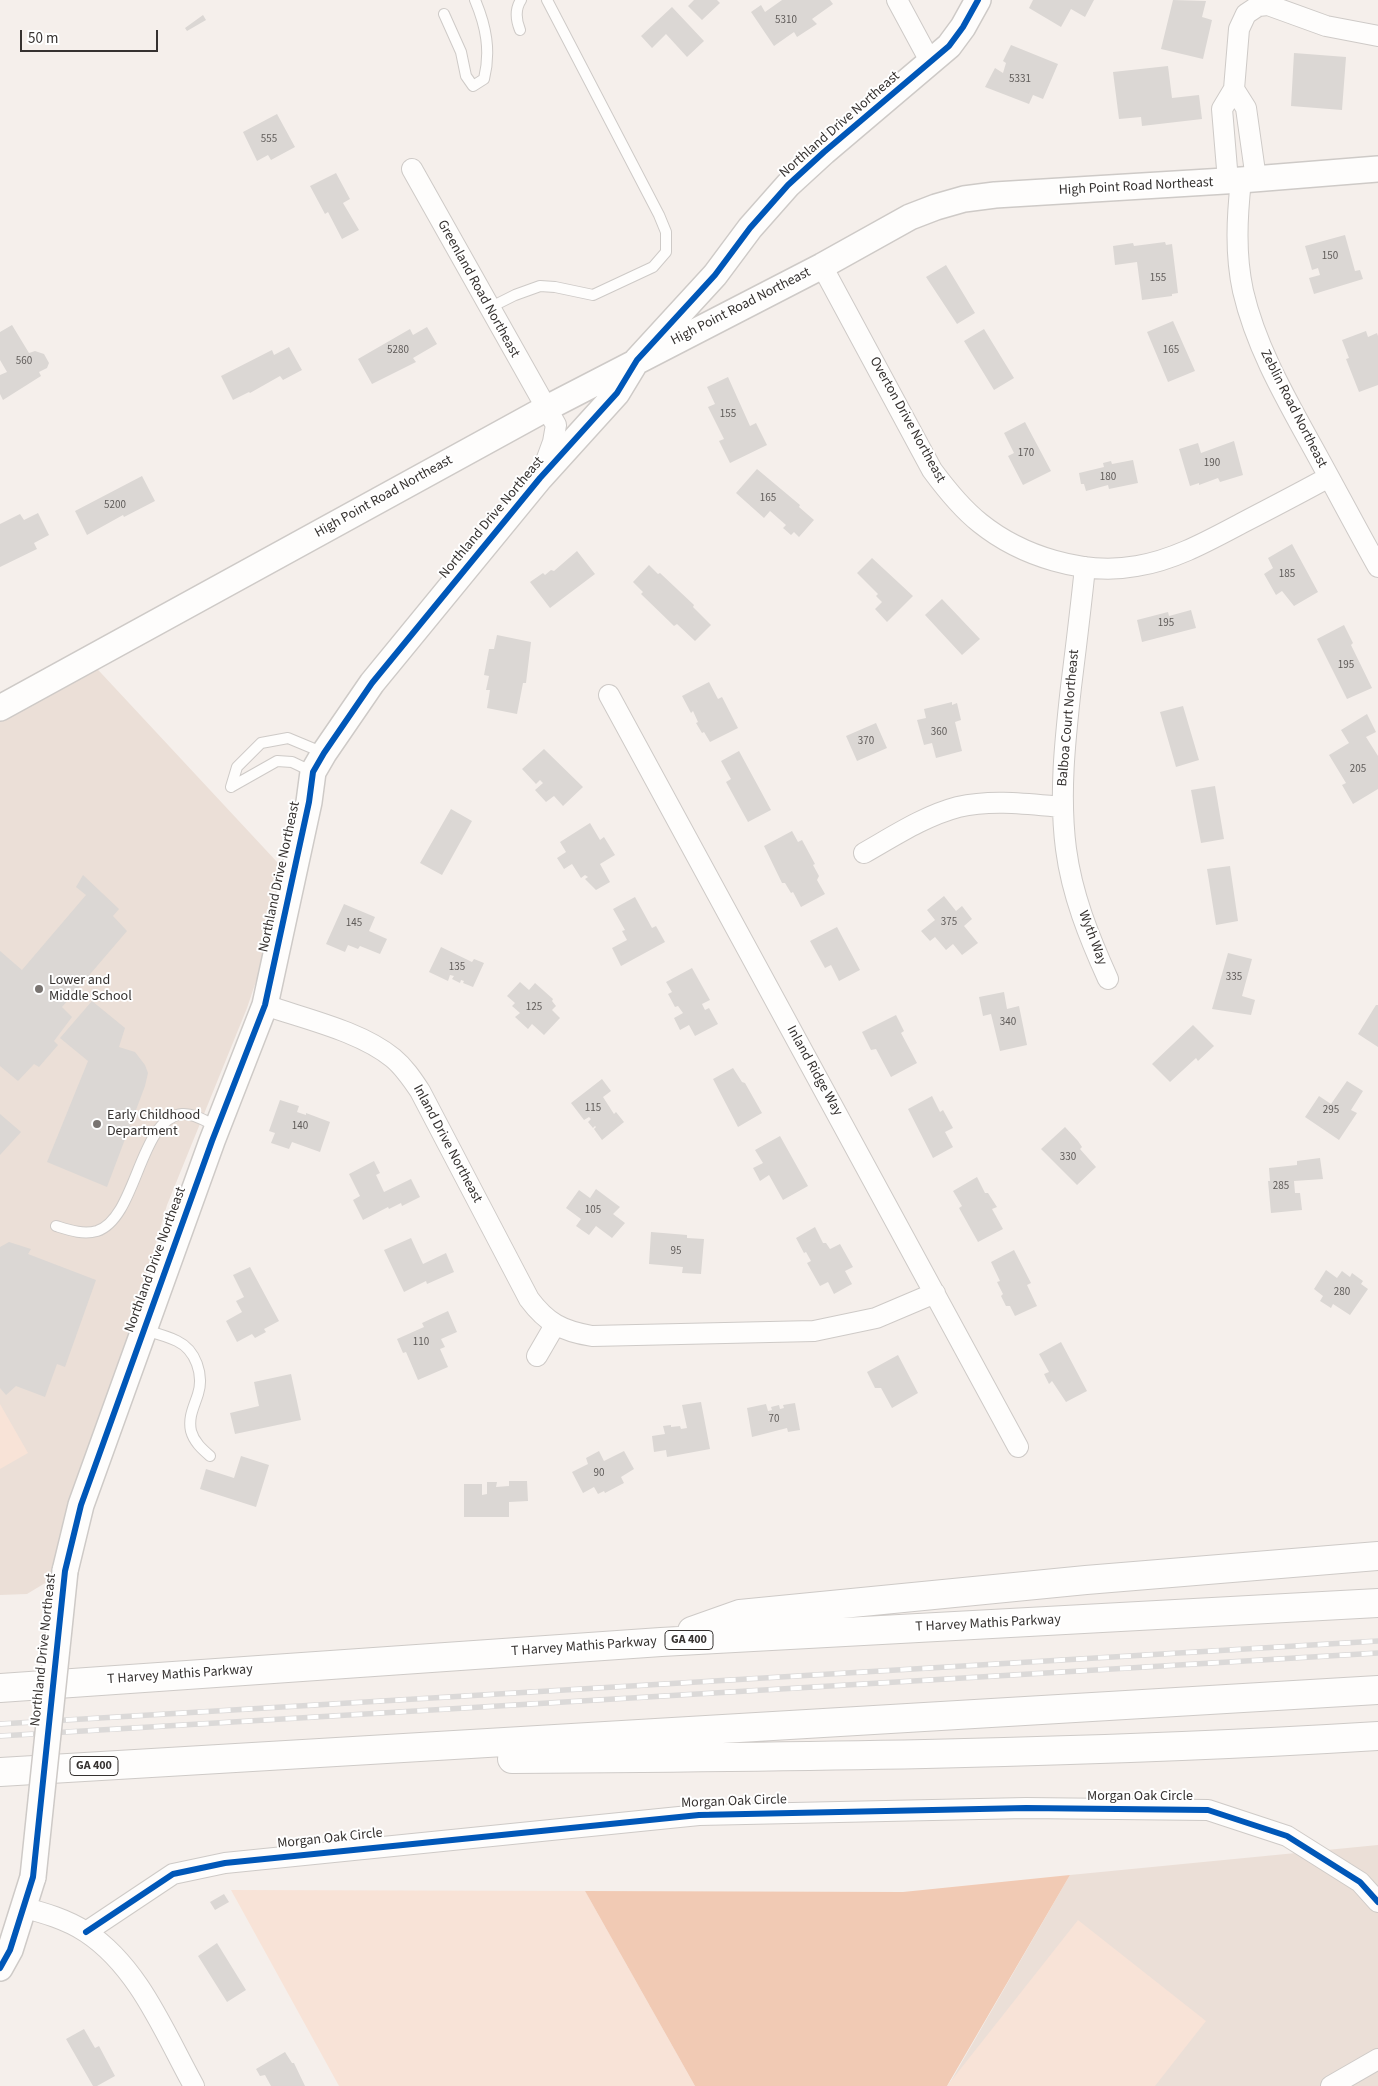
<!DOCTYPE html>
<style>
body{margin:0}
#map{position:relative;width:1378px;height:2086px;overflow:hidden;background:#f5efeb;font-family:"Source Sans 3",sans-serif}
canvas{display:block}
.scale{position:absolute;left:20px;top:30px;width:138px;height:22px;box-sizing:border-box;border:2px solid #363230;border-top:0;padding-left:6px;font-size:15px;line-height:18px;white-space:nowrap;color:#363230;-webkit-text-stroke:4px #fff;paint-order:stroke}
</style>
<div id="map">
<canvas width="1378" height="2086"></canvas>
<div class="scale">50 m</div>
</div>
<script>
const ctx = document.querySelector('canvas').getContext('2d');
ctx.lineJoin = 'round';
function fillPath(path, color) {
  ctx.fillStyle = color;
  ctx.fill(path, 'evenodd');
}
function trace(path, color, width, dash) {
  ctx.strokeStyle = color;
  ctx.lineWidth = width;
  ctx.lineCap = dash ? 'butt' : 'round';
  ctx.setLineDash(dash || []);
  ctx.stroke(path);
}
function label(font, color, halo, rows, align = 'center') {
  ctx.font = font + ' "Source Sans 3",sans-serif';
  ctx.lineWidth = 4;
  ctx.setLineDash([]);
  ctx.textBaseline = 'middle';
  ctx.strokeStyle = halo;
  ctx.fillStyle = color;
  for (const [text, x, y, turn = 0] of rows) {
    ctx.save();
    ctx.translate(x, y);
    ctx.rotate((+turn || 0) * Math.PI / 180);
    ctx.textAlign = isNaN(turn) ? turn : align;
    if (halo) ctx.strokeText(text, 0, 0);
    ctx.fillText(text, 0, 0);
    ctx.restore();
  }
}
fillPath(new Path2D(`
 M88,659l203,218 -44,131 -80,197 -65,224 -37,142 -38,23 -27,1v-884z
 M1378,1845v241h-430l122,-211z`), '#ebdfd7');
fillPath(new Path2D(`
 M0,1404l28,49 -28,16z
 M231,1890l354,1 110,195h-356z
 M1078,1920l128,101 -51,65h-208z`), '#f8e3d7');
fillPath(new Path2D(`
 M1070,1875l-123,211h-252l-110,-195 318,1z`), '#f1cab4');
fillPath(new Path2D(`
 M694,0h23l3,3 -18,17 -14,-14z
 M782,0h48l3,4 -21,15 5,5 -20,13 -3,-5 -20,14 -23,-34 10,-7 4,7z
 M1033,0h61l-9,17 -14,-8 -10,18 -32,-19z
 M1173,0l33,1 -4,16 10,3 -9,39 -42,-10z
 M672,7l32,34 -17,16 -21,-23 -14,14 -11,-12z
 M203,15l3,5 -19,11 -2,-3z
 M1011,45l47,19 -15,35 -10,-4 -4,9 -44,-17 10,-19 8,5 3,-10 -3,-2z
 M1294,53l52,4 -4,53 -51,-4z
 M1168,66l4,32 27,-3 3,24 -60,7 -1,-9 -22,2 -6,-47z
 M277,114l18,33 -24,13 -3,-5 -11,6 -14,-29z
 M336,173l14,26 -7,4 16,27 -17,9 -14,-27 -3,2 -15,-28z
 M1345,235l10,36 5,-1 3,9 -49,15 -5,-16 11,-3 -2,-7 -6,2 -7,-24z
 M1165,242l1,3 6,-1 6,49 -6,1v2l-30,4 -5,-38 -22,3 -2,-19 20,-3 1,3z
 M946,265l29,48 -18,11 -31,-47z
 M1173,321l22,50 -27,11 -21,-50z
 M12,325l17,28 6,-2 9,3 5,9 -2,5 -8,4 2,4 -38,24 -3,-6v-19l7,-3 -7,-12v-28z
 M427,327l10,17 -24,14 3,4 -44,22 -14,-25 52,-30 3,6z
 M984,329l30,49 -20,12 -30,-49z
 M1366,331l2,6 9,-4 1,3v49l-19,7 -13,-33 3,-1 -7,-18z
 M289,347l13,23 -19,10 -3,-4 -30,17 -1,-1 -16,8 -12,-24 51,-26 2,5z
 M728,377l22,49 6,-3 11,22 -37,18 -11,-22 5,-2 -16,-32 7,-3 -8,-17z
 M1025,422l26,49 -28,14 -15,-29 6,-3 -10,-20z
 M1234,441l9,34 -23,7 -2,-4 -19,7v-2l-9,3 -11,-37 19,-6 3,10z
 M1133,460l5,23 -29,6 -1,-4 -22,6 -2,-7h-3l-2,-11 25,-6 -1,-4 8,-2 1,3z
 M757,469l43,36 -1,2 15,13 -15,17 -5,-5 -3,3 -8,-7 3,-3 -16,-14 -6,7 -28,-25z
 M142,476l13,25 -31,16 -1,-2 -36,20 -12,-24z
 M38,513l11,22 -15,8 3,6 -37,18v-43l20,-10 4,6z
 M1292,544l26,48 -24,14 -12,-15 -6,4 -12,-21 9,-6 -5,-10z
 M577,551l18,23 -45,34 -20,-26 13,-9 2,2 6,-5 3,1z
 M872,558l41,38 -26,26 -12,-13 7,-7 -6,-6 2,-2 -21,-21z
 M649,565l9,9 2,-1 34,32 -1,2 18,18 -16,16 -18,-17 -3,2 -33,-32 2,-2 -10,-10z
 M942,599l38,40 -18,16 -37,-40z
 M1191,610l5,18 -54,14 -5,-22 31,-8 1,4z
 M1344,625l9,18 -2,2 21,43 -25,11 -30,-60z
 M497,635l34,7 -5,41h-3l-6,31 -30,-6 3,-18h-4l3,-14 -5,-1 5,-26h5z
 M709,682l9,17 4,-2 16,31 -28,14 -6,-10 -2,1 -6,-10 2,-1 -5,-11 -2,2 -9,-17z
 M952,702v3l5,-2 4,17 -6,2 7,29 -26,7 -4,-15 -8,2 -7,-25 9,-2 -2,-9z
 M1183,706l16,54 -23,7 -16,-55z
 M1367,714l9,18 -10,5 12,19v33l-25,15 -11,-19 4,-2 -17,-28 20,-12 -8,-13z
 M876,723l11,25 -30,13 -11,-25z
 M544,749l39,38 -20,19 -9,-10 -8,6 -11,-12 8,-7 -3,-3 -4,4 -14,-15z
 M739,751l32,59 -23,12 -22,-40 5,-3 -10,-18z
 M1215,786l9,53 -23,4 -10,-53z
 M451,809l21,12 -30,54 -22,-12z
 M590,823l10,17 4,-3 11,18 -15,9 10,18 -14,8 -11,-11 3,-2 -3,-2 -4,3 -9,-14 -8,5 -7,-11 9,-6 -6,-10z
 M792,831l6,11 4,-2 13,24 -2,1 6,11 -2,4 8,14 -24,13 -8,-15 -2,1 -6,-10h-3l-18,-37z
 M1230,866l8,55 -22,4 -9,-56z
 M83,875l36,34 -6,7 14,15 -65,76 10,10 -18,24 4,4 -19,22 -5,-3 -16,17 -18,-15v-115l22,19 64,-75 -10,-8z
 M944,896l12,15 6,-5 10,13 -8,7 14,17 -16,12 -9,-11 -7,6 -11,-13 -5,4 -9,-10 14,-11 -8,-10z
 M635,897l17,31 4,-2 9,16 -44,24 -9,-18 15,-8 -5,-9 3,-1 -12,-21z
 M344,904l31,13 -6,14 18,8 -7,15 -20,-8 -2,3 -10,-4 -3,7 -19,-8z
 M837,927l23,43 -21,11 -8,-16 -6,3 -15,-27z
 M441,947l31,15 2,-3 10,4 -11,24 -10,-4 1,-2 -3,-1 -1,3 -8,-4 2,-3 -4,-1 -2,6 -19,-9z
 M1228,953l24,6 -10,37 13,4 -4,15 -39,-6z
 M692,968l18,32 -8,4 3,6 4,-2 9,16 -23,12 -6,-11 -9,5 -6,-12 9,-5 -5,-7 -3,1 -7,-13 4,-2 -6,-10z
 M520,982l9,8 6,-7 18,16 -1,2 4,5 -4,4 8,8 -16,17 -12,-11 -4,5 -13,-12 5,-4 -8,-7 3,-3 -8,-7z
 M1004,992l3,17 12,-3 8,39 -27,6 -9,-37 -8,2 -4,-19z
 M92,1001l33,27 -6,19 16,5 10,13 3,8 -3,13 -38,101 -60,-25 41,-101 -28,-23z
 M1376,1005h2v42l-20,-13z
 M896,1015l8,16 -3,2 16,30 -26,14 -15,-28 -5,1 -9,-18z
 M1193,1025l21,21 -16,15 -2,-3 -26,24 -18,-18z
 M733,1068l9,14 3,1 17,30 -24,14 -25,-48z
 M602,1079l9,12 -8,6 11,17 2,-2 8,10 -22,18 -8,-11 2,-2 -1,-1 -2,2 -5,-6 3,-3 -2,-2 -5,3 -13,-17z
 M1347,1081l16,10 -12,19 6,3 -18,27 -34,-23 14,-21 12,8z
 M932,1096l8,16 3,-2 10,18 -8,4 8,15 -20,11 -25,-49z
 M280,1100l19,6 -2,6 9,3v-2l24,9 -10,30 -28,-10 -3,7 -18,-6 4,-10 -6,-2z
 M0,1114l21,18 -21,23z
 M1065,1127l13,14 4,6 -2,2 16,18 -19,18 -36,-36z
 M780,1136l28,50 -25,14 -14,-25 -9,6 -7,-13 10,-5 -8,-13z
 M1320,1158l3,21 -29,2 1,12h5l2,17 -31,3 -3,-32h2l-1,-13 28,-3v-4z
 M374,1161l6,12 -4,2 8,17 27,-13 9,18 -18,9 -1,-3 -12,6 -1,-2 -25,13 -10,-20 7,-4 -11,-22z
 M977,1177l8,16h3l9,14 -5,2 11,20 -25,13 -19,-34 3,-2 -9,-15z
 M596,1189l24,18 -7,7 12,9 -13,15 -16,-12 -7,9 -13,-9 5,-7 -15,-11 13,-18 11,8z
 M815,1227l8,16h3l4,6 10,-5 13,23 -8,4 7,13 -18,10 -6,-12 -8,4 -13,-23 4,-2 -5,-9 -2,1 -8,-15z
 M651,1232l36,3v3l17,1 -3,35 -19,-1 1,-6 -34,-3z
 M411,1238l12,26 23,-11 8,19 -27,12 -1,-3 -22,11 -20,-42z
 M9,1242l22,7 -3,5 68,26 -31,87 -8,-3 -12,33 -29,-11 -10,9 -6,-7v-141z
 M1014,1250l17,33 -4,2 10,21 -22,10 -5,-10h-4l-5,-10 2,-2 -6,-12 3,-1 -9,-19z
 M250,1267l29,54 -15,8 2,3 -11,6 -3,-4 -15,8 -11,-21 16,-9 -6,-11 8,-4 -11,-22z
 M1326,1270l11,8 5,-7 8,6 2,-4 11,8 -2,3 7,5 -18,26 -17,-11 -2,4 -11,-7 3,-5 -9,-7z
 M448,1311l9,21 -16,7 4,8 -5,2 8,18 -30,13 -12,-28 -3,1 -6,-14 27,-12 -2,-4z
 M1061,1342l26,49 -21,11 -14,-21 -3,3 -5,-10 5,-2 -10,-18z
 M898,1355l20,38 -26,15 -11,-20h-6l-8,-16z
 M291,1374l10,46 -66,14 -5,-21 29,-7 -5,-24z
 M701,1402l9,47 -43,8 -1,-7 -12,2 -2,-16 13,-2 -2,-8 8,-1v2l9,-1 1,3 6,-1 -5,-23z
 M795,1403l5,27 -12,2 -1,-4 -35,9 -5,-29 19,-4 2,7 4,-1 -1,-3 8,-2 1,4 4,-1 -1,-3z
 M599,1451l5,10 20,-10 10,18 -13,8 3,6 -19,10 -1,-2 -6,3 -4,-7 -11,6 -11,-21 16,-8 -2,-6z
 M241,1456l28,9 -13,42 -56,-18 6,-20 28,9z
 M509,1481h18l1,20 -19,1v15h-45v-33h18v11l5,-1v-12h10l-1,5 13,-1z
 M224,1894l5,8 -14,8 -5,-8z
 M217,1943l29,47 -19,12 -29,-46z
 M84,2029l11,19 4,-2 16,30 -18,10h-4l-27,-47z
 M285,2052l7,11h2l11,23h-34l-6,-11 -5,1 -4,-7z`), '#dbd7d4');
const service = new Path2D(`
 M444,14l17,38 5,24 7,10 11,-7c7,-28 2,-53 -9,-79
 M520,30c-4,-10 -5,-21 1,-30
 M489,308l26,-13 25,-9 15,1 38,8 60,-28 13,-15v-20l-7,-17 -112,-215
 M231,787l6,-20 24,-24 27,-5 36,15
 M231,787l46,-26 15,1 21,10
 M56,1226c13,4 27,9 41,5 40,-13 42,-112 85,-117 12,-1 25,8 36,13
 M144,1330c11,3 23,6 33,11 19,9 27,34 21,53 -4,13 -10,23 -7,37 3,11 11,18 19,25`);
const minor = new Path2D(`
 M897,0l34,63
 M1234,89l12,19 10,71
 M412,169l144,256 -3,17 -11,30
 M1241,180c-4,37 -6,74 2,111 12,52 38,99 64,146 24,43 47,87 71,130
 M1228,181l-6,-72 12,-20 5,-60 7,-15 12,-8 10,-1 58,21 52,10
 M822,266l110,204c14,19 29,38 48,53 41,33 104,53 157,43 37,-6 71,-25 105,-43 29,-15 58,-30 87,-46
 M1085,567c-4,40 -9,80 -14,120 -6,54 -12,108 -5,162 6,46 23,88 42,130
 M609,695l409,752
 M864,853c30,-17 60,-37 94,-46 34,-8 70,-3 104,0
 M265,1005c40,14 95,26 128,53 11,9 19,21 27,33l109,208c18,24 33,32 63,37l222,-5 62,-13 59,-25
 M537,1356l18,-31
 M22,1907c22,6 44,12 64,25 53,35 78,100 108,154
 M86,1932l87,-58 52,-11 474,-48 327,-7 182,2 79,26 73,46 18,20
 M1331,2086l47,-27`);
const tertiary = new Path2D(`
 M0,708l545,-299 277,-143 88,-49 26,-10 28,-8 31,-4 246,-15 137,-11
 M65,1571l16,-66 131,-364 53,-136 44,-203 4,-30 11,-19 48,-70 168,-205 77,-85 20,-33 78,-85 35,-47 38,-43 36,-33 125,-106 14,-19 15,-27
 M0,1968l10,-18 23,-73`);
const motorway = new Path2D(`
 M692,1631l48,-17 346,-34 292,-24
 M0,1688l661,-46 717,-39
 M512,1759c289,-2 578,-5 866,-23
 M0,1772l1378,-82`);
trace(service, '#cecac7', 12);
trace(minor, '#cecac7', 22);
trace(tertiary, '#cecac7', 28);
trace(motorway, '#cecac7', 30);
trace(service, '#fefdfc', 10);
trace(minor, '#fefdfc', 20);
trace(tertiary, '#fefdfc', 25);
trace(motorway, '#fefdfc', 28);
const rail = new Path2D(`
 M0,1724l1378,-83
 M0,1736l1378,-83`);
trace(rail, '#dbd9d8', 5.5);
trace(rail, '#fff', 4, [11]);
const tertiaryBridge = new Path2D(`
 M33,1877l32,-306`);
trace(tertiaryBridge, '#cecac7', 28, []);
trace(tertiaryBridge, '#fefdfc', 25);
trace(new Path2D(`
 M86,1932l87,-58 52,-11 474,-48 327,-7 182,2 79,26 73,46 18,20
 M0,1968l10,-18 23,-73 32,-306 16,-66 131,-364 53,-136 44,-203 4,-30 11,-19 48,-70 168,-205 77,-85 20,-33 78,-85 35,-47 38,-43 36,-33 125,-106 14,-19 15,-27`), '#0057b8', 6);
for (const [x, y, r, color] of [
 [39,989,5,"#797471"],
 [97,1124,5,"#797471"]
]) {
  const dot = new Path2D();
  dot.arc(x, y, r, 0, 2 * Math.PI);
  ctx.fillStyle = color;
  ctx.fill(dot);
  trace(dot, '#fff', 2);
}
label('11px', '#5f5b59', null, [
 ["5310",786,21],
 ["5331",1020,80],
 ["555",269,140],
 ["150",1330,257],
 ["155",1158,279],
 ["5280",398,351],
 ["165",1171,351],
 ["560",24,362],
 ["155",728,415],
 ["170",1026,454],
 ["190",1212,464],
 ["180",1108,478],
 ["165",768,499],
 ["5200",115,506],
 ["185",1287,575],
 ["195",1166,624],
 ["195",1346,666],
 ["360",939,733],
 ["370",866,742],
 ["205",1358,770],
 ["375",949,923],
 ["145",354,924],
 ["135",457,968],
 ["335",1234,978],
 ["125",534,1008],
 ["340",1008,1023],
 ["115",593,1109],
 ["295",1331,1111],
 ["140",300,1127],
 ["330",1068,1158],
 ["285",1281,1187],
 ["105",593,1211],
 ["95",676,1252],
 ["280",1342,1293],
 ["110",421,1343],
 ["70",774,1420],
 ["90",599,1474]
]);
for (const [x, y, w] of [
 [689,1640,48],
 [94,1766,48]
]) {
  const box = new Path2D();
  box.roundRect(x - w / 2, y - 9.5, w, 19, 4);
  ctx.fillStyle = '#fff';
  ctx.fill(box);
  trace(box, '#363230', 1);
}
label('bold 12px', '#363230', null, [
 ["GA 400",689,1640],
 ["GA 400",94,1766]
]);
label('14px', '#363230', '#fff', [
 ["Northland Drive Northeast",840,125,-41],
 ["High Point Road Northeast",1136,187,-3],
 ["Greenland Road Northeast",478,289,61],
 ["High Point Road Northeast",741,307,-27],
 ["Zeblin Road Northeast",1293,409,63],
 ["Overton Drive Northeast",907,420,61],
 ["High Point Road Northeast",384,497,-29],
 ["Northland Drive Northeast",492,518,-50],
 ["Balboa Court Northeast",1069,718,-85],
 ["Northland Drive Northeast",280,877,-78],
 ["Wyth Way",1092,938,69],
 ["Inland Ridge Way",814,1071,61],
 ["Inland Drive Northeast",447,1144,62],
 ["Northland Drive Northeast",156,1260,-70],
 ["T Harvey Mathis Parkway",988,1624,-3],
 ["T Harvey Mathis Parkway",584,1647,-4],
 ["Northland Drive Northeast",44,1650,-84],
 ["T Harvey Mathis Parkway",180,1675,-4],
 ["Morgan Oak Circle",1140,1797],
 ["Morgan Oak Circle",734,1802,-2],
 ["Morgan Oak Circle",330,1839,-6]
]);
label('14px', '#363230', '#fff', [
 ["Lower and",49,981],
 ["Middle School",49,997],
 ["Early Childhood",107,1116],
 ["Department",107,1132]
], 'left');
</script>
